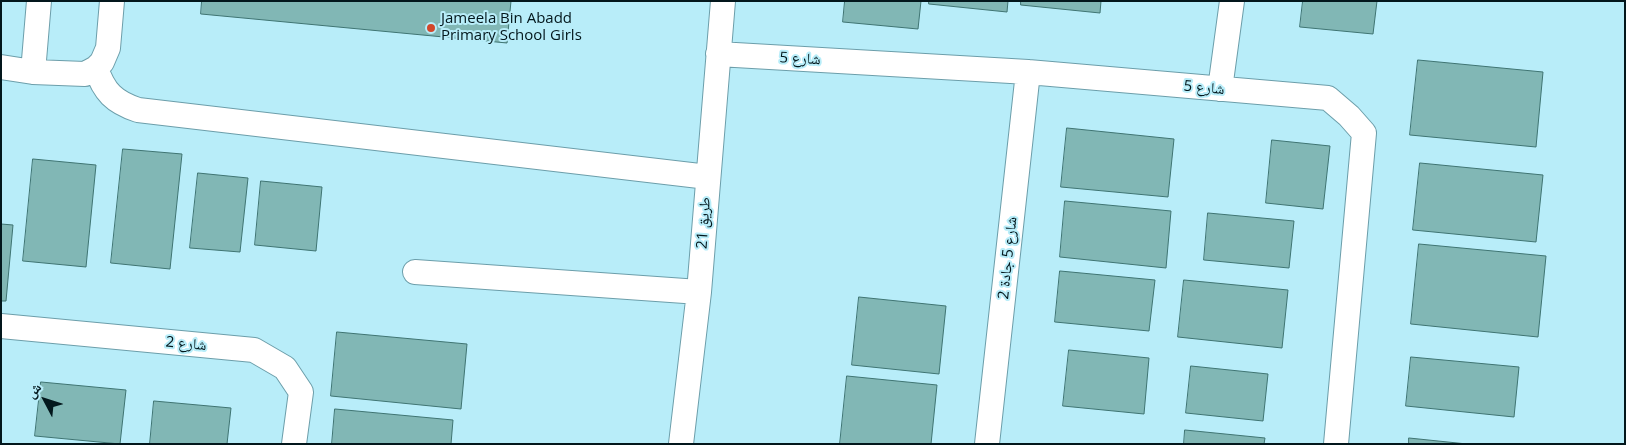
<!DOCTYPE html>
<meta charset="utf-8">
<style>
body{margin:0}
#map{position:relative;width:1626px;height:445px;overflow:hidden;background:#b8edf9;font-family:"Open Sans","Noto Naskh Arabic",sans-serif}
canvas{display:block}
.frame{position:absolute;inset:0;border:2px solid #03171c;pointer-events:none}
.north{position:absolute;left:20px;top:375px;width:50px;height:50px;-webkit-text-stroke:4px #b8edf9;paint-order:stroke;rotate:310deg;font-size:14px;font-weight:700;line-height:20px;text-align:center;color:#03171c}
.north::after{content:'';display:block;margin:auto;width:18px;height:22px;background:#03171c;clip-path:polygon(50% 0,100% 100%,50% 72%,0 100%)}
</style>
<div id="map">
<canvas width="1626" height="445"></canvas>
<div class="frame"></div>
<div class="north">ش</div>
</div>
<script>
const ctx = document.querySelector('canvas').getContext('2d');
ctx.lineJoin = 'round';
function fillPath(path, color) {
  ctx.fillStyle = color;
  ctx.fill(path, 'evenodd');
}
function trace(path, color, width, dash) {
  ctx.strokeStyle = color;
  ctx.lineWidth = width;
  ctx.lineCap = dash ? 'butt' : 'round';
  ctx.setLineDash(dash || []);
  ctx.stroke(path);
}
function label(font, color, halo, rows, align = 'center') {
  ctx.font = font + ' "Open Sans","Noto Naskh Arabic",sans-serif';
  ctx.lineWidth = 4;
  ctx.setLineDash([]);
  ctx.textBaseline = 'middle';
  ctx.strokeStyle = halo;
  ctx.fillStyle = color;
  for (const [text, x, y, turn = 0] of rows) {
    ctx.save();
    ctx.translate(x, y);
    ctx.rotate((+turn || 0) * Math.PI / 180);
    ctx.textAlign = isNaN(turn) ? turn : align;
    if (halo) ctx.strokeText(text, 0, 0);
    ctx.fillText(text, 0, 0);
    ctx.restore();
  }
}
const building = new Path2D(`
 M202,1h309l-4,42 -306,-29z
 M845,1h76l-3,28 -75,-7z
 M929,1h79l-1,11 -78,-8z
 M1021,1h80l-1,12 -79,-8z
 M1303,1h74l-4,33 -73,-7z
 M1418,60l125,12 -7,75 -126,-12z
 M1067,128l107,11 -6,58 -107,-10z
 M1272,140l58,6 -7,63 -57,-6z
 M123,149l59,5 -12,115 -59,-6z
 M33,159l63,6 -10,102 -63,-6z
 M1420,163l123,12 -7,67 -123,-12z
 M198,173l50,5 -8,74 -50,-4z
 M261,181l61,6 -6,64 -61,-6z
 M1065,201l106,10 -5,57 -106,-11z
 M1208,213l86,8 -5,47 -85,-8z
 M1,224l12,1 -7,76h-5z
 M1419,244l127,12 -8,81 -127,-13z
 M1060,271l95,9 -6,51 -94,-9z
 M1184,280l104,10 -6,58 -104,-11z
 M859,297l87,9 -7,68 -87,-9z
 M337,332l130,12 -6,65 -130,-13z
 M1069,350l80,8 -5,56 -81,-8z
 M1411,357l108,10 -5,50 -108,-11z
 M1191,366l77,8 -5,47 -77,-8z
 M847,376l90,9 -6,59h-91z
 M41,382l85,8 -6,54 -85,-8z
 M154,401l77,7 -4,36h-77z
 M335,409l118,11 -2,24h-119z
 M1185,430l80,8 -1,6h-80z
 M1409,438l58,6h-58z`);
fillPath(building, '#81b7b5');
trace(building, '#3f7472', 1);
const minor = new Path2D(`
 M718,54l310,18 300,26 21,18 15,17 -28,311
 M1,67l32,5 52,2 11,-6 6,-6 6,-14 4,-47
 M96,68c8,24 18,34 42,42l570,67
 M33,72l6,-71
 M1220,89l12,-88
 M415,272l284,20
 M1,326l253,24 31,18 16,24 -7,52
 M681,444l18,-152 24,-291
 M987,444l41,-372`);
trace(minor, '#6c9eaa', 26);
trace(minor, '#fff', 24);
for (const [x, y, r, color] of [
 [431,28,5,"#d2472b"]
]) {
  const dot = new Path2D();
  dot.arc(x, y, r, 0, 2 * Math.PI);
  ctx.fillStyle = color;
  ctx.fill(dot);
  trace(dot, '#b8edf9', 2);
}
label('15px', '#03171c', '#b8edf9', [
 ["Jameela Bin Abadd",441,19],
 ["Primary School Girls",441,36]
], 'left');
label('15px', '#03171c', '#b8edf9', [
 ["شارع 5",800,59,3],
 ["شارع 5",1204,88,5],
 ["طريق 21",704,223,-86],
 ["شارع 5 جادة 2",1008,258,-84],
 ["شارع 2",186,344,5]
]);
</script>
